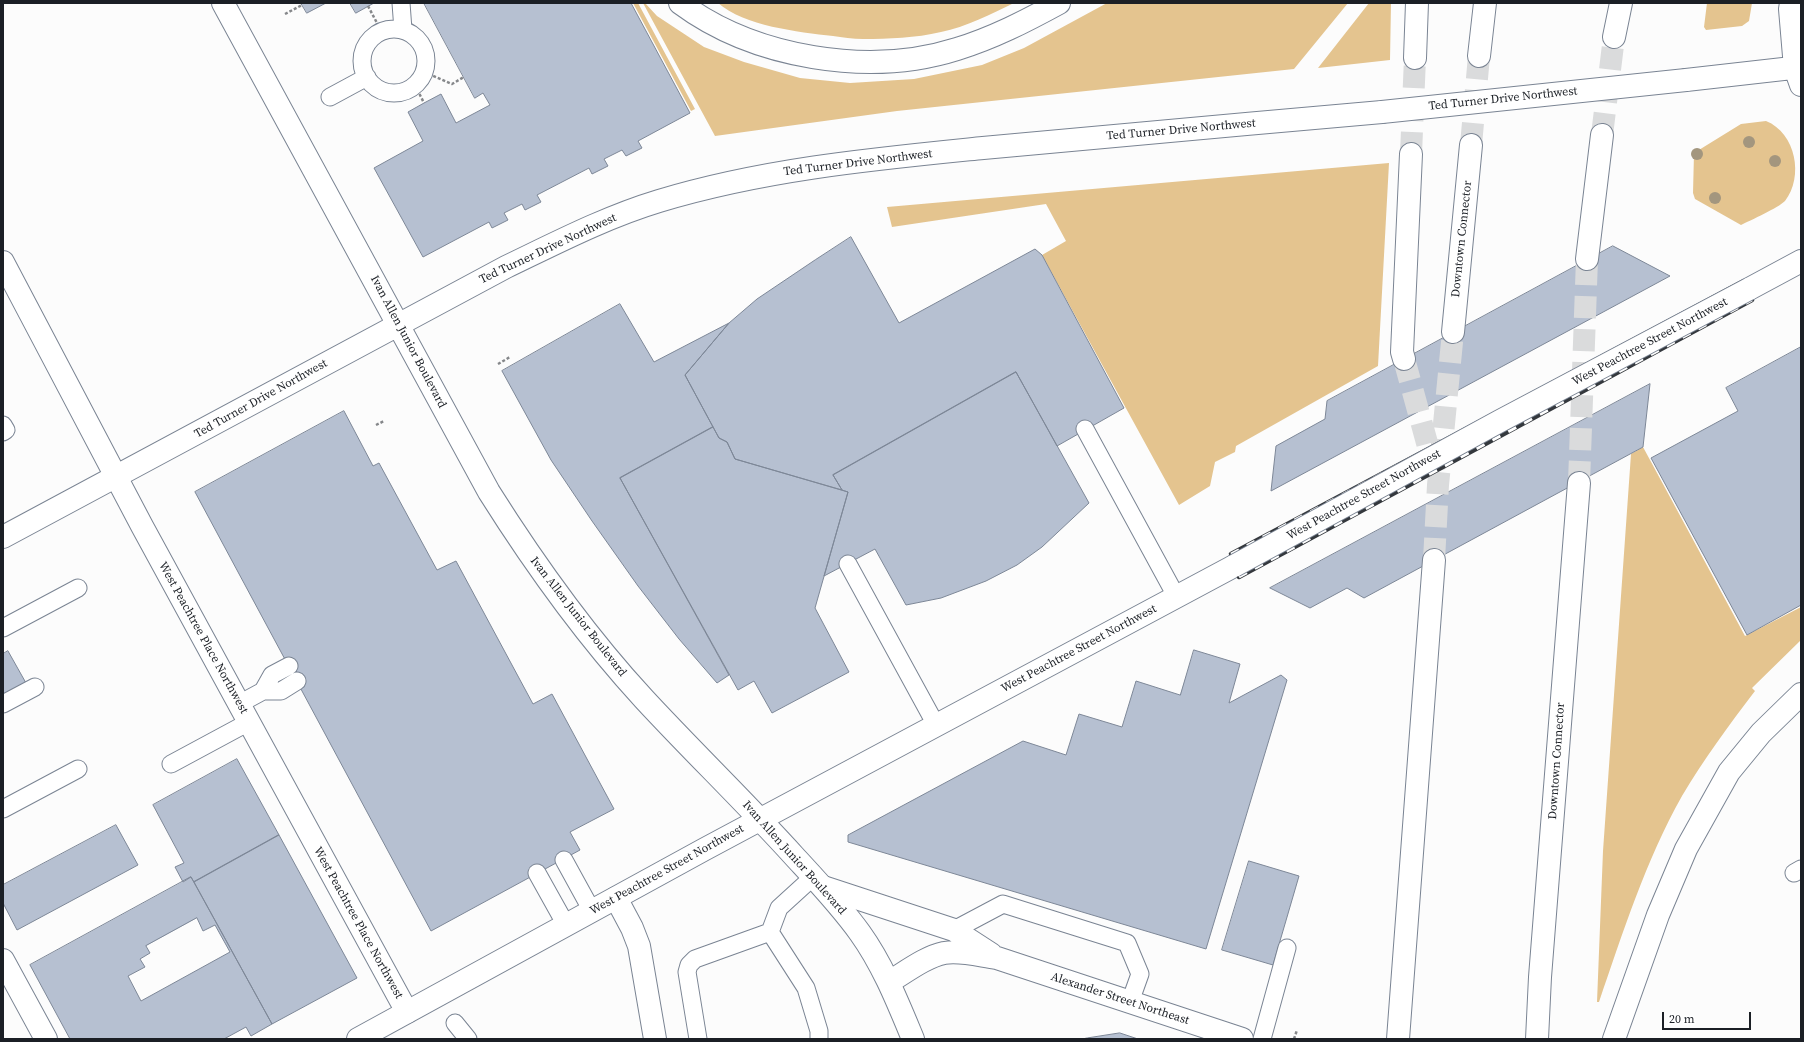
<!DOCTYPE html>
<style>
body{margin:0}
#map{position:relative;width:1804px;height:1042px;overflow:hidden;background:#fcfcfc;font-family:"Source Serif 4",serif}
canvas{display:block}
.frame{position:absolute;inset:0;border:4px solid #1b1f25;pointer-events:none}
.scale{position:absolute;left:1662px;top:1012px;width:89px;height:18px;box-sizing:border-box;border:2px solid #1b1f25;border-top:0;padding-left:5px;font-size:12px;line-height:14px;white-space:nowrap;color:#1b1f25;-webkit-text-stroke:3px #fff;paint-order:stroke}
</style>
<div id="map">
<canvas width="1804" height="1042"></canvas>
<div class="frame"></div>
<div class="scale">20 m</div>
</div>
<script>
const ctx = document.querySelector('canvas').getContext('2d');
ctx.lineJoin = 'round';
function fillPath(path, color) {
  ctx.fillStyle = color;
  ctx.fill(path, 'evenodd');
}
function trace(path, color, width, dash) {
  ctx.strokeStyle = color;
  ctx.lineWidth = width;
  ctx.lineCap = dash ? 'butt' : 'round';
  ctx.setLineDash(dash || []);
  ctx.stroke(path);
}
function label(font, color, halo, rows, align = 'center') {
  ctx.font = font + ' "Source Serif 4",serif';
  ctx.lineWidth = 3;
  ctx.setLineDash([]);
  ctx.textBaseline = 'middle';
  ctx.strokeStyle = halo;
  ctx.fillStyle = color;
  for (const [text, x, y, turn = 0] of rows) {
    ctx.save();
    ctx.translate(x, y);
    ctx.rotate((+turn || 0) * Math.PI / 180);
    ctx.textAlign = isNaN(turn) ? turn : align;
    if (halo) ctx.strokeText(text, 0, 0);
    ctx.fillText(text, 0, 0);
    ctx.restore();
  }
}
fillPath(new Path2D(`
 M633,3h5l57,106 -4,2z
 M643,3h2l12,13 47,31 40,15 56,16 50,5 64,-4 68,-14 42,-17 83,-45h241l-54,66 -397,42 -182,25z
 M718,3h296c-23,11 -48,24 -73,29 -26,6 -52,7 -78,7 -10,0 -21,-2 -30,-3 -35,-4 -89,-10 -115,-33z
 M1369,3h22l-1,57 -72,8z
 M1707,3h45l-3,18 -7,5 -36,4 -2,-3z
 M1766,121c30,12 38,56 19,80 -7,7 -34,19 -44,24l-46,-26 -2,-6 1,-40 47,-29z
 M1389,163l-11,203 -142,80 -1,6 -20,10 -5,24 -31,19 -137,-250 24,-14 -20,-37 -154,23 -5,-20z
 M1643,447l102,189 56,-29v33l-49,48 3,3c-26,34 -51,68 -73,105 -36,64 -59,136 -83,206h-2l6,-151 28,-397z`), '#e4c48f');
const building = new Path2D(`
 M301,3h25l-19,10z
 M350,3h24l-18,10z
 M424,3h207l59,110 -52,28 4,7 -16,8 -4,-6 -18,9 4,7 -16,8 -3,-6 -52,27 4,7 -16,8 -3,-6 -18,9 4,7 -16,8 -3,-6 -66,35 -49,-89 49,-27 -15,-29 16,-9 17,-9 15,29 34,-18 -7,-12 -8,5z
 M851,237l48,86 136,-74 7,6 82,153 -67,38 -41,-74 -183,103 9,15 -107,-31 -8,-17 -8,-4 -34,-63 44,-52 28,-24 58,-39z
 M1613,246l57,30 -399,215 5,-45 49,-27 2,-18z
 M620,304l34,58 75,-39 -44,52 28,52 -93,51 109,197 -12,8 -38,-44 -41,-53 -46,-65 -41,-61 -49,-89z
 M1801,347v258l-54,30 -96,-177 87,-47 -12,-23z
 M1016,372l73,131 -47,44 -25,18 -31,16 -45,17 -35,7 -31,-56 -51,27 24,-84 -6,-2 -9,-15z
 M1650,384l-7,63 -279,151 -17,-10 -37,20 -40,-20z
 M344,411l29,55 6,-3 58,107 19,-9 77,143 19,-10 62,115 -44,23 10,18 -149,81 -236,-439z
 M713,427l6,11 8,4 8,17 113,33 -33,116 34,64 -77,41 -18,-32 -16,9 -118,-212z
 M1194,650l46,14 -11,39 52,-28 6,5 -81,269 -358,-107v-7l175,-94 43,14 13,-41 43,13 14,-46 44,14z
 M8,651l18,32 -23,12v-41z
 M237,759l42,76 -85,47 -3,-5 -8,5 -8,-15 9,-4 -31,-58z
 M116,825l22,40 -121,65 -14,-27v-18z
 M279,835l78,143 -85,46 -78,-142z
 M1249,861l50,15 -26,89 -51,-15z
 M191,877l81,147 -21,12 -5,-9 -22,12h-154l-40,-74zM197,918l6,13 12,-6 15,27 -89,49 -13,-25 17,-9 -5,-8 10,-6 -4,-7z
 M1120,1033l18,6h-56l5,-1z`);
fillPath(building, '#b6c0d1');
trace(building, '#7d8797', 1);
trace(new Path2D(`
 M1602,135l12,-98
 M1471,145l8,-89
 M1411,154l4,-96
 M1404,359l31,113
 M1579,483l8,-224
 M1434,560l4,-75 15,-153`), '#dadbdc', 22, [22, 11]);
const lane = new Path2D(`
 M401,3l2,27
 M362 61a32 32 0 1 1 64 0a32 32 0 1 1-64 0Z
 M330,97l37,-20
 M3,425l3,5 -3,2
 M1085,429l91,167
 M848,564l88,161
 M3,628l75,-40
 M263,691l9,-16 17,-9
 M3,704l32,-17
 M239,704l24,-13h18l16,-10
 M171,764l78,-42
 M3,809l75,-40
 M564,860l28,51
 M537,873l29,52
 M1794,873l7,-4
 M954,930l49,-26 124,39 13,31 -10,28
 M770,932l36,56 13,43v8
 M455,1023l13,16
 M698,1039l-11,-67 2,-7 6,-6 75,-27 9,-24 34,-31
 M1262,1039l25,-91`);
const street = new Path2D(`
 M3,262l139,264 265,486
 M823,887l131,43 37,24
 M616,898l16,30 7,18 16,93
 M3,960l43,79
 M889,982c17,-10 36,-25 55,-29 17,-3 37,3 53,5l245,81`);
const secondary = new Path2D(`
 M223,3l266,489c46,73 96,143 155,207 49,53 101,103 150,157 23,25 46,49 66,77 23,32 38,70 53,106
 M1791,3l-1,6 5,59 6,17
 M1686,80l115,-13
 M1749,289l52,-28
 M3,537l503,-270c50,-24 100,-50 153,-66 106,-32 215,-42 324,-53 133,-13 266,-24 399,-36
 M358,1039l347,-190 529,-283`);
const highway = new Path2D(`
 M680,3c74,55 189,74 277,46 36,-11 69,-28 102,-46
 M1614,37l7,-34
 M1479,56l6,-53
 M1415,58l2,-55
 M1587,259l15,-124
 M1453,332l18,-187
 M1404,359l-2,-7 9,-198
 M1398,1039l36,-479
 M1537,1039l3,-62 39,-494
 M1614,1039l44,-124 28,-66 43,-77 32,-39 40,-39`);
trace(lane, '#7a8493', 19);
trace(street, '#7a8493', 24);
trace(secondary, '#7a8493', 24);
trace(highway, '#7a8493', 24);
trace(new Path2D(`
 M368,6l9,17
 M285,14l17,-9
 M424,72l28,12 12,-7
 M415,85l9,18
 M498,364l12,-7
 M376,425l8,-4
 M1294,1039l3,-9`), '#85878a', 2.5, [3, 2]);
trace(lane, '#fff', 17);
trace(street, '#fff', 22);
trace(secondary, '#fff', 22);
trace(highway, '#fff', 22);
const rail = new Path2D(`
 M1231,554l511,-272
 M1239,577l513,-277`);
trace(rail, '#34383d', 4.5);
trace(rail, '#fff', 3, [9]);
const secondaryBridge = new Path2D(`
 M1382,112l304,-32
 M1234,566l266,-145 249,-132`);
trace(secondaryBridge, '#7a8493', 24, []);
trace(secondaryBridge, '#fff', 22);
ctx.fillStyle = '#a3967e';
for (const [x, y] of [
 [1749,142],
 [1697,154],
 [1775,161],
 [1715,198]
]) {
  ctx.beginPath();
  ctx.arc(x, y, 6, 0, 2 * Math.PI);
  ctx.fill();
}
label('12px', '#1b1f25', '#fff', [
 ["Ted Turner Drive Northwest",1503,99,-6],
 ["Ted Turner Drive Northwest",1181,130,-5],
 ["Ted Turner Drive Northwest",858,163,-7],
 ["Downtown Connector",1462,239,-84],
 ["Ted Turner Drive Northwest",548,249,-25],
 ["Ivan Allen Junior Boulevard",408,342,62],
 ["West Peachtree Street Northwest",1650,342,-28],
 ["Ted Turner Drive Northwest",261,399,-29],
 ["West Peachtree Street Northwest",1364,495,-29],
 ["Ivan Allen Junior Boulevard",578,617,52],
 ["West Peachtree Place Northwest",203,638,61],
 ["West Peachtree Street Northwest",1079,649,-28],
 ["Downtown Connector",1557,761,-86],
 ["Ivan Allen Junior Boulevard",794,858,48],
 ["West Peachtree Street Northwest",667,870,-29],
 ["West Peachtree Place Northwest",358,923,61],
 ["Alexander Street Northeast",1120,999,18]
]);
</script>
